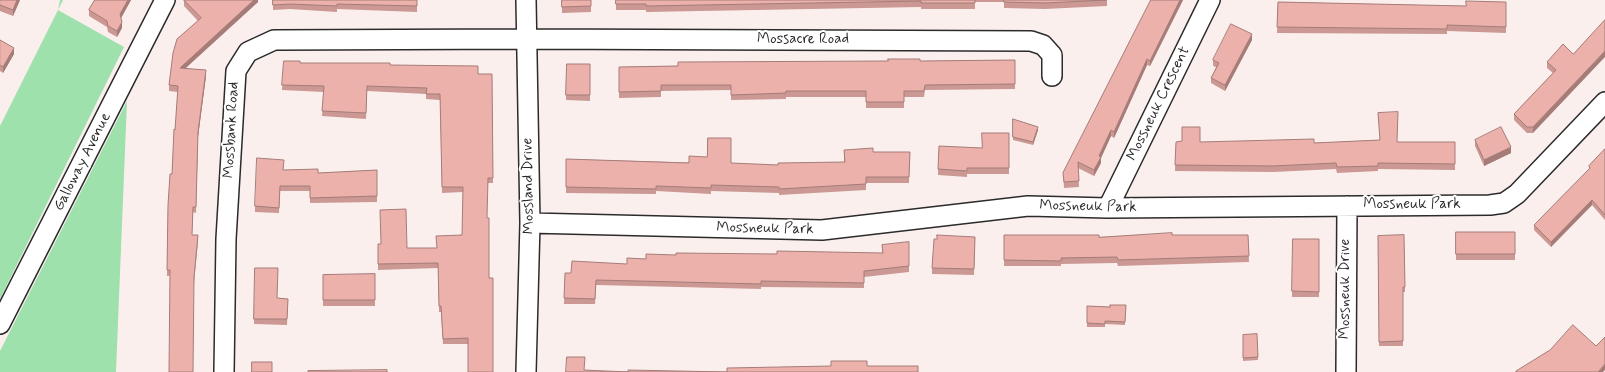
<!DOCTYPE html>
<style>
body{margin:0}
canvas{display:block;background:#fbefee}
</style>
<canvas width="1605" height="372"></canvas>
<script>
const ctx = document.querySelector('canvas').getContext('2d');
ctx.lineJoin = 'round';
function fillPath(path, color) {
  ctx.fillStyle = color;
  ctx.fill(path, 'evenodd');
}
function trace(path, color, width, dash) {
  ctx.strokeStyle = color;
  ctx.lineWidth = width;
  ctx.lineCap = dash ? 'butt' : 'round';
  ctx.setLineDash(dash || []);
  ctx.stroke(path);
}
function label(font, color, halo, rows, align = 'center') {
  ctx.font = font + ' Mynerve,sans-serif';
  ctx.lineWidth = 4;
  ctx.setLineDash([]);
  ctx.textBaseline = 'middle';
  ctx.strokeStyle = halo;
  ctx.fillStyle = color;
  for (const [text, x, y, turn = 0] of rows) {
    ctx.save();
    ctx.translate(x, y);
    ctx.rotate((+turn || 0) * Math.PI / 180);
    ctx.textAlign = isNaN(turn) ? turn : align;
    if (halo) ctx.strokeText(text, 0, 0);
    ctx.fillText(text, 0, 0);
    ctx.restore();
  }
}
fillPath(new Path2D(`
 M60,0h3l-5,10 66,37 -124,252v-173l58,-116z
 M127,101l-11,271h-116v-21z`), '#9ee1ac');
const minor = new Path2D(`
 M526,0l4,223 -4,149
 M1108,208l102,-208
 M530,223l292,7 206,-24 80,2 382,-3 14,-2 13,-9 88,-92
 M0,324l165,-324
 M224,372l2,-133 10,-168 12,-19 26,-12 253,-1 504,2 12,4 9,10v21
 M1346,372l1,-166`);
trace(minor, '#2b2b2b', 22);
trace(minor, '#fff', 19);
fillPath(new Path2D(`
 M0,0h20l-7,16 -13,-5z
 M95,0h36l-10,18 1,10 -5,9 -9,-5 -1,-5 -18,-11v-6z
 M184,0h74v2l-72,66 20,8 -8,61 -2,76 -3,-1 -1,23 6,6 -29,35h-2l1,-71 4,-31 6,-82 -9,-1v-6l29,-64 -14,-15z
 M273,0h144v12l-80,-3v3l-47,-3 -17,1z
 M562,0h29v12l-29,1z
 M616,0h491v6l-62,3 -41,-1v-6h-29v7h-54v-2l-275,5v-2h-30z
 M1151,0h32l-33,66 -3,-1 -33,73 -3,-2 -10,22v5l-7,13 -16,-8 1,19 -15,1 -1,-15z
 M1278,2l188,4 40,-4v31l-59,-2v3l-170,-1z
 M0,40l14,14 -11,19 -3,-2z
 M1252,40l-27,51 -14,-8v-5l5,-11 -3,-1v-6z
 M1573,54l-40,79h-6l-13,-13v-6l39,-41 -6,-5v-6z
 M1015,60v29l-90,1 -1,7h-20v11h-38v-11h-80v2l-55,1v-10l-70,1v6l-42,1v-31l301,-6z
 M284,61l16,2 90,2 88,9h14l1,109h-5l-20,161h-25l-2,-32h-2l-1,-44 -60,2v-26l29,4h29l26,-13 1,-43 -21,1 -2,-93 -14,-1v-5l-59,-3 -1,28 -44,-3 2,-24 -42,-2z
 M567,64h23v37l-24,-1z
 M1378,113l20,29h57v28l-77,-1v2l-41,2 -1,-4 -63,3 -98,-1 1,-29 138,1 66,-3z
 M1013,119l25,11 -5,15 -20,-5z
 M1009,133v41h-42v3l-29,-2v-6l44,-21z
 M1475,140l36,13 -27,13 -9,-20z
 M1605,149v71l-13,-15 -41,42 -17,-17v-5l55,-55v-4z
 M844,150l29,2h37l-1,31h-43v7l-87,5v-2l-68,-2v3l-55,-3v3l-90,-1v-34l212,6 66,-3z
 M284,170l34,3 59,-3v32l-67,1v-12h-30l-1,22 -24,-1v-6z
 M1456,232h59v28h-59z
 M1004,235l95,2 149,-2 1,27 -131,4 -1,-3 -56,1v2h-57z
 M1404,235l1,57h-2v54h-24l-1,-110z
 M975,237l-1,38 -42,-1v-6z
 M1293,239h26v58h-27z
 M909,242v30l-45,5v11l-103,-1v2l-165,-4 -1,19h-31l1,-31h6l56,-9 19,-5 30,-4 206,-2v-8z
 M255,268l22,30 11,1 -1,26 -33,-1z
 M375,274v32h-52v-31z
 M1126,305l-1,20 -20,-1v3h-18v-21l23,1z
 M1257,334l1,26 -15,1v-26z`), '#cb9893');
fillPath(new Path2D(`
 M17,0h3l-7,16v-6z
 M128,0h3l-11,20v-6z
 M254,0h4v2l-78,71v-5z
 M1180,0h3l-33,66v-5z
 M122,22v6l-5,9v-6z
 M1252,34v6l-27,51v-6z
 M14,48v6l-11,19v-6z
 M1605,51v6l-72,76v-6z
 M1147,59v6l-33,73v-6z
 M206,70v6l-8,61 -2,76 2,-81z
 M1038,127v3l-5,15v-3z
 M1111,130v6l-10,22v5l-7,13v-6l5,-14z
 M1511,147v6l-27,13v-6z
 M1592,200v5l-41,42v-5z
 M198,235v6l-4,42v-6z
 M1605,364v6l-2,2h-5z`), '#a57c78');
const building = new Path2D(`
 M0,0h17l-4,10 -13,-5z
 M95,0h33l-8,14 2,8 -5,9 -9,-5 -1,-5 -18,-11z
 M184,0h70l-74,68 26,2 -8,62 -2,75h-3l-1,28h6l-4,42 -1,95h-24l1,-102h-3l1,-65 2,-31h2l2,-45 1,1 3,-44 -9,-1 4,-32 4,-14 24,-21z
 M273,0h144v6l-80,-2v2l-47,-2 -17,1z
 M562,0h29v6l-29,1z
 M616,0h359v3h-54v-2l-275,5v-2h-30z
 M1004,0h103l-62,3 -41,-1z
 M1151,0h29l-30,61 -3,-2 -33,73 -3,-2 -12,26 2,1 -7,13 -16,-8 1,19 -15,1 -1,-9z
 M1466,1l40,1v25l-59,-2v4l-170,-2 1,-25 188,4z
 M1605,20v31l-72,76h-6l-13,-13 42,-44 -9,-8 16,-18 10,10z
 M1231,24l21,10 -27,51 -14,-7 8,-15 -6,-3z
 M0,40l14,8 -11,19 -3,-2z
 M888,59h32v2l95,-1v24l-90,1 -1,6h-20v11h-38v-11h-80v2l-55,2v-10h-70v6l-42,1v-25l59,-1v-4l210,-1z
 M284,61h16v2h90v2l88,1v8h14l1,104h-5l-1,40h2v60h4v94h-25v-34l-25,1 -2,-33h-2l-1,-43 -60,1v-20h3l-1,-34 26,-1 1,39h30l-1,-12 26,-1 1,-48h-21l-2,-93h-14l1,-6 -60,-2 -1,27 -44,-2 2,-25 -42,-1z
 M567,64h23v31h-24z
 M1398,112l-1,30h58v22l-77,-1v3l-41,1 -1,-4 -63,3 -98,-1 1,-23 6,-1v-14h18v15l114,-3v4l66,-3 -2,-27z
 M1013,119l25,8 -5,15 -20,-5z
 M1501,127l10,20 -27,13 -9,-20z
 M982,133h27v35h-42v3l-29,-2 1,-23 43,2z
 M708,138h23v25l47,2v-2l67,-1 -1,-12 29,-2v4h37l-1,25h-43v7l-87,5v-2l-68,-2v3l-55,-2v3l-90,-2v-28l123,4v-7l18,1z
 M1605,149v66l-13,-15 -41,42 -17,-17 56,-57 -1,-2z
 M257,158l27,2 -1,10 35,-1v4l59,-3v26l-67,2v-12h-30l-1,22 -24,-2z
 M1456,232h59v22h-59z
 M1172,233v2h76l1,21 -131,4 -1,-3 -56,1v3l-57,-1v-25h95v2z
 M937,235l38,2 -1,32 -42,-1 2,-29h3z
 M1404,235l1,52h-2v54l-24,1 -1,-106z
 M1293,239h26v53l-27,-1z
 M909,242v24l-45,5v12l-103,-2v3l-165,-4 -1,19 -31,-1 1,-25h6l1,-12 55,3v-6l19,1v-5l30,1v-2l101,1v-3l106,2 -1,-8z
 M255,268h23l-1,30 11,1 -1,20h-33z
 M375,274v26h-52v-25z
 M1110,305h16l-1,17 -20,-1v3l-18,-1v-17l23,1z
 M1573,325l23,21 9,-9v27l-7,8h-82v-1l34,-21z
 M1257,334l1,23 -15,1v-23z
 M567,357h18l-1,13 44,2v-2l99,2v-4l104,-2v-5h36v5h51v6h-352z
 M252,362h20v10h-20z
 M387,370v2h-79v-1z`);
fillPath(building, '#ecb1ab');
trace(building, '#a57c78', 1);
label('15px', '#2b2b2b', '#fff', [
 ["Mossacre Road",803,40],
 ["Mossneuk Crescent",1159,104,-64],
 ["Mossbank Road",232,130,-87],
 ["Galloway Avenue",83,162,-63],
 ["Mossland Drive",529,186,-91],
 ["Mossneuk Park",1412,205],
 ["Mossneuk Park",1088,207,1],
 ["Mossneuk Park",765,229,1],
 ["Mossneuk Drive",1346,289,-90]
]);
</script>
